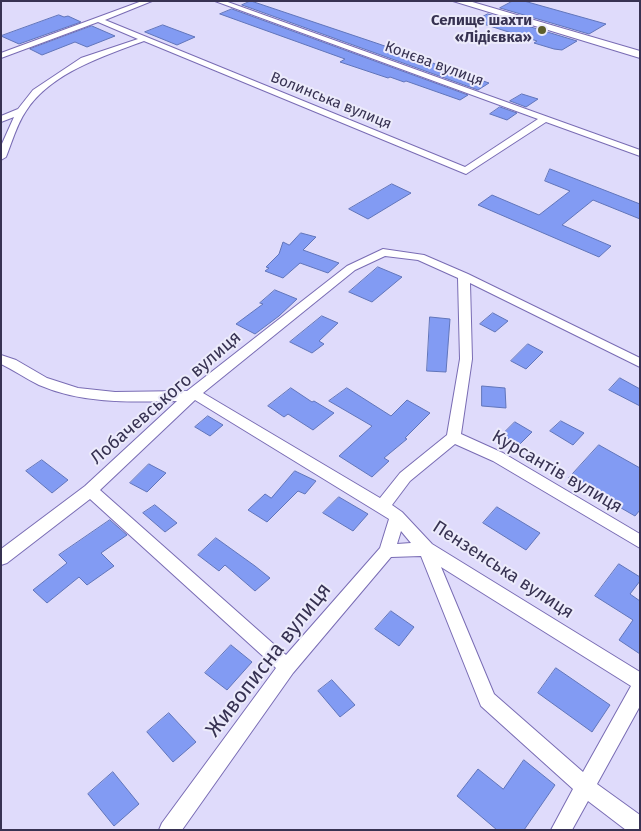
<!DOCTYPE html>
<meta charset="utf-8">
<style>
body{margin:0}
#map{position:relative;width:641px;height:831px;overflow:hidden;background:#dfdbfb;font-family:"Fira Sans",sans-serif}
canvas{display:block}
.frame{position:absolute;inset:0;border:2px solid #373252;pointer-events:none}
</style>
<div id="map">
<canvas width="641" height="831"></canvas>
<div class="frame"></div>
</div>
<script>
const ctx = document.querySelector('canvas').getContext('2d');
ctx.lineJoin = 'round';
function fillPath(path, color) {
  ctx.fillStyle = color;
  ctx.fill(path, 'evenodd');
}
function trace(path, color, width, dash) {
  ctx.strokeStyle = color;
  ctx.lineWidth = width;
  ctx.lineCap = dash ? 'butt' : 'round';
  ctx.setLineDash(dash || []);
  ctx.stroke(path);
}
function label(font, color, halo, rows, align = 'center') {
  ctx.font = font + ' "Fira Sans",sans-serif';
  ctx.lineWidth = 4;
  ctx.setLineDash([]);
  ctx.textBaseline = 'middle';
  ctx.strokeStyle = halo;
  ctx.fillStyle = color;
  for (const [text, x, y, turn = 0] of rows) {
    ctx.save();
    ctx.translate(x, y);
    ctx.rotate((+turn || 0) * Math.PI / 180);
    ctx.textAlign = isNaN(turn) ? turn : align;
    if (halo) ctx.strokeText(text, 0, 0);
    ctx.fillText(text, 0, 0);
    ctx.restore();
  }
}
const building = new Path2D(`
 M251,1l128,43 110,39 -11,7 -236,-85z
 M513,1h11l82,23 -17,10 -89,-26z
 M232,9l236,86 -8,5 -54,-19 -2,1 -14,-5 -2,1 -48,-16 5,-3 -125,-45z
 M488,14l89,27 -15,9 -8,-1 -20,-6 3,-2 -63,-20z
 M59,15l5,2 4,-1 13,6 -62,22 -18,-8z
 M163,25l32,12 -18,8 -32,-13z
 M92,26l23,10 -28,11 -12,-5 -33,13 -12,-6z
 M522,94l16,5 -12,8 -16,-6z
 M500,107l17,6 -10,7 -17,-6z
 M550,169l90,35v15l-47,-19 -31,25 49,21 -12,11 -121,-52 14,-10 47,20 31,-24 -25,-10z
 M392,184l19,9 -43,26 -19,-10z
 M301,233l15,4 -13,13 36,13 -11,10 -28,-10 -17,15 -18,-7 4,-3 -3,-1 13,-13 4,-12 6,3z
 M378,267l24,10 -30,25 -23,-10z
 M275,290l22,9 -18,17 -24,18 -19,-10 27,-20 -3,-1z
 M493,313l15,8 -13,11 -15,-8z
 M322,316l16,7 -19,18 5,3 -12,9 -22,-11z
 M430,317l20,2 -4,53 -19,-1z
 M528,344l15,8 -17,17 -15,-8z
 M620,378l20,11v17l-31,-16z
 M482,386l23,2 1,20 -24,-2z
 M291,388l21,14 2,-1 20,12 -21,17 -25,-16 -4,3 -16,-11z
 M347,388l44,28 16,-16 23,13 -25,25 2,1 -23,19 5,3 -17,16 -33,-21 33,-30 -43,-25z
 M208,416l15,9 -13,11 -15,-9z
 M561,421l23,12 -11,12 -23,-14z
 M515,422l17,10 -13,13 -17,-10z
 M599,445l41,23v42l-5,6 -66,-38z
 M42,460l26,20 -16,13 -26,-22z
 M149,464l17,9 -19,19 -17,-9z
 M295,471l21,10 -11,13 -7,-3 -31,31 -19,-12 17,-16 6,4z
 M339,497l29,17 -15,17 -30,-18z
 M155,505l22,18 -12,9 -22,-19z
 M497,507l43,26 -14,17 -43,-27z
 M110,520l17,15 -26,18 13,13 -27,19 -8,-8 -32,26 -14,-13 34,-27 -8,-8z
 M216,538l39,28 15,12 -15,13 -30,-26 -6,6 -21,-16z
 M619,564l21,13v4l-10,13 10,7v53l-21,-14 14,-20 -38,-24z
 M391,611l23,16 -15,19 -24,-17z
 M231,645l21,17 -25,28 -22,-17z
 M556,668l54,37 -18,27 -54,-39z
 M332,680l23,25 -15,12 -22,-26z
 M169,713l27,29 -23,20 -26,-30z
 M524,760l31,25 -31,45h-27l-40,-34 21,-27 25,20z
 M113,772l26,32 -25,22 -26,-32z`);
fillPath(building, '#829bf3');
trace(building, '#6175ba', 1);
const minor = new Path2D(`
 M142,1h10l-47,19 360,147 73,-48 -323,-118h10l415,149v6l-94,-34 -80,52 -322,-133c-40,15 -94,32 -118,70 -9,13 -14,31 -20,46l-5,3v-14l13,-29 -13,5v-6l17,-7 15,-19 48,-32 57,-19 -40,-17 -97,36v-5z
 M383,249l41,6 44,19 172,84v9l-170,-84 2,76 -11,75 42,19 137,81v14l-147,-87 -38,-17 -45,37 -18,24 10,7 30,32 208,128v34l-43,78 43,31v15h-14l-38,-29 -16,29h-21l22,-41 -92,-83 -60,-150 -30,1 -98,116 -111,157h-23l3,-7 114,-155 -186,-169 -83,64 -6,2v-16l84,-63 92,-85c-47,1 -94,3 -138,-16 -13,-6 -25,-15 -38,-21v-9l15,5 31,18 31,10 37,4 72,-1 160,-125zM385,256l33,4 40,18 2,81 -13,76 -47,38 -20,25 -177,-105 152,-123zM195,400l194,119 -9,29 -94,107 -186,-165zM401,531l10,12 -14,1zM441,567l190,119 -48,86 -89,-78z`);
const secondary = new Path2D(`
 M453,1h16l171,50v7z`);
trace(minor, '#796cb4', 2);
trace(secondary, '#796cb4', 2);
fillPath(minor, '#fff');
fillPath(secondary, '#fff');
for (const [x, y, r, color] of [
 [542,30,5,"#5d5f2c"]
]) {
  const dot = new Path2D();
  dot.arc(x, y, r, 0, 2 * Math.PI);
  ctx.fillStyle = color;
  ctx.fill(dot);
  trace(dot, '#ecebfb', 2);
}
label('bold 15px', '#373252', '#ecebfb', [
 ["Селище шахти",532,21],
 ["«Лідієвка»",532,38]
], 'right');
label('15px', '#373252', '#ecebfb', [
 ["Конєва вулиця",434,64,20],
 ["Волинська вулиця",331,101,22]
]);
label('18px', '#373252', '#ecebfb', [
 ["Лобачевського вулиця",166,398,-41],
 ["Курсантів вулиця",557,472,30],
 ["Пензенська вулиця",503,570,33]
]);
label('21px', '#373252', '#ecebfb', [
 ["Живописна вулиця",269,660,-52]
]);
</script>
